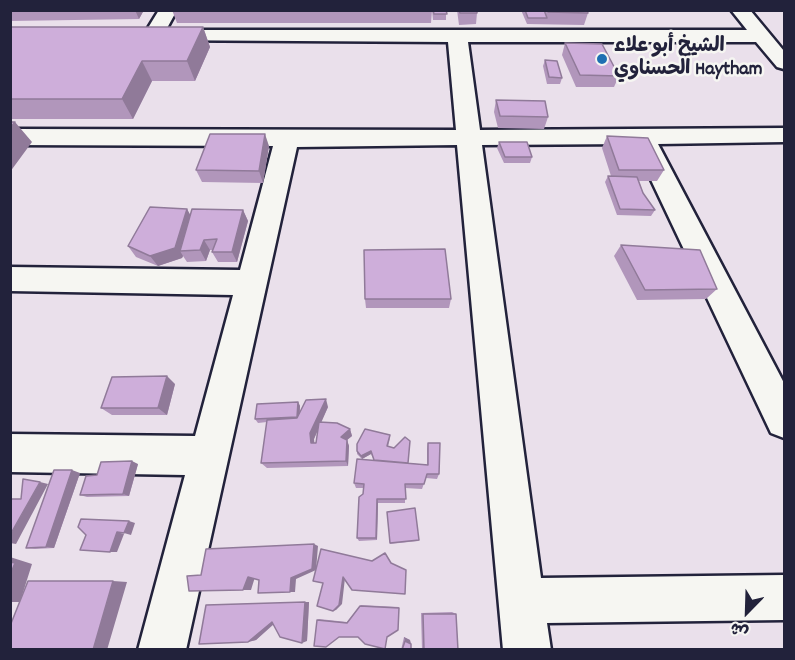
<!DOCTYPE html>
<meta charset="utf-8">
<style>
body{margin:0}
#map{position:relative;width:795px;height:660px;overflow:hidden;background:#eae0eb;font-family:Dekko,"Playpen Sans Arabic",sans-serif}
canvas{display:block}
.frame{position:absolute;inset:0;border:12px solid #22223b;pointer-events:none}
.north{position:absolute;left:717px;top:582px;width:60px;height:60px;-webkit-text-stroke:4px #f6f6f2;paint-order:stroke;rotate:203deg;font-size:16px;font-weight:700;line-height:24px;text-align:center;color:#22223b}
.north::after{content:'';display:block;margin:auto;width:21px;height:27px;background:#22223b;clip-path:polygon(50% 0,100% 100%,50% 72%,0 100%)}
</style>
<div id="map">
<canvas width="795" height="660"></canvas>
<div class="frame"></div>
<div class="north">ش</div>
</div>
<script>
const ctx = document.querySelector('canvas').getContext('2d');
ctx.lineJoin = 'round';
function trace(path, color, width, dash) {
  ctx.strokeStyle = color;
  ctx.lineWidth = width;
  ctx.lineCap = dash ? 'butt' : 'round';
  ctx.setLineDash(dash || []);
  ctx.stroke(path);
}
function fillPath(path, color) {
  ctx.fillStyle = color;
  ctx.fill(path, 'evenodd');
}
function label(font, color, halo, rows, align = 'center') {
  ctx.font = font + ' Dekko,"Playpen Sans Arabic",sans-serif';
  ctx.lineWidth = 5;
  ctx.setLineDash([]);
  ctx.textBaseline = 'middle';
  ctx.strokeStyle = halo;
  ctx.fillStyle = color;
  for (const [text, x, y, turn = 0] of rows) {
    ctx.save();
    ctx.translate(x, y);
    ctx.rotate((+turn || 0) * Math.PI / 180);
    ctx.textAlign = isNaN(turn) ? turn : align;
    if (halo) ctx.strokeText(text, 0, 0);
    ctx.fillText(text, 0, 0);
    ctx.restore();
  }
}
const minor = new Path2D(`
 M159,10h18l-11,20h581l-16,-20h19l34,41v18l-7,-2 -21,-25h-288l12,88 304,-2v14l-126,2 126,239v55l-13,-5 -137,-289 -152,1 59,433 243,-3v45l-237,3 4,27h-48l-46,-505 -160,2 -111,503h-48l47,-175 -175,-3v-38l185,2 38,-141 -223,-4v-24l230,3 33,-124 -263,-1v-16l446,1 -8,-88 -302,-2 -3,-4z`);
trace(minor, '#22223b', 5);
fillPath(minor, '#f6f6f2');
fillPath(new Path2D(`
 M10,10h134l-5,9 -129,2z
 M172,10h260l-1,13h-254z
 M432,10h14v10h-13z
 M457,10h20v3l-1,11 -17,1z
 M521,10h66l1,3 -4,12 -57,-1z
 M10,27h193l7,20 -15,34h-43l-19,38h-123z
 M565,43l54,33 -5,11h-38l-14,-32z
 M545,60l17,18 -2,6h-13l-4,-18z
 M496,100l52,17 -4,12 -46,-1 -4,-16z
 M607,136l57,34 -7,11h-18l4,12 12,17 -4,6 -34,-1 -12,-33 3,-6h3l-9,-28z
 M499,142l33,15 -2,6h-26l-7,-15z
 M269,146l-6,37 -61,-1 -6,-12z
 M187,209l3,6 53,-5 5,11 -11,41h-19l-6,-10 1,-2h-3l-4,11 -19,1 -4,-6 -1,2 -24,8 -22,-9 -8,-11z
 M621,245l96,44 -11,10 -69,1 -23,-44z
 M365,299h86l-2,9h-83z
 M175,384l-8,31h-55l-11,-7z
 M298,402l2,4v7l28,-6 -7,15 29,7 2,7 -5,4 2,6 -1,20 -81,2 -6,-5 6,-41 -9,1 -3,-4zM318,429l-2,14h-2v-4z
 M390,438l-2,9 20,16 19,2v-16l1,-6 11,31 -2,5 -11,-1 -4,11 -17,-1v15h-27l-1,37 -18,1 -2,-3 7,-50h-8l-2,-5 20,-23 -3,-6 -9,5 -5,-5v-3z
 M138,464l-9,32 -42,1 -7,-2 17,-20z
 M80,473l-26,75 -19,1 -9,-1z
 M387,512l32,28 -1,1 -28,3z
 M309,602l-2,39 -34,-16 -17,15 -8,2 -42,-37z
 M361,605l38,2 -1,23 -40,7 -41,-17 2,-1 28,3z
 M452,612l4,2 2,36h-36l-1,-37z
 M404,637l6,3 1,10h-10z`), '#b196bb');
fillPath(new Path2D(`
 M135,10h9l-5,9z
 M203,27l7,20 -15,34 -8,-20z
 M142,61l10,20 -19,38 -11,-20z
 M15,122l17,20 -22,30v-44z
 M265,134l4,12 -6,37 -4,-12z
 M187,209l6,11 -13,31 3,5 -1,2 -24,8 -8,-10z
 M243,210l5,11 -11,41 -5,-10z
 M204,240l6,10 -4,11 -6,-11z
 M167,376l8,8 -8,31 -9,-7z
 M326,399l2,8 -14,32 1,10 -4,-6 -1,-10z
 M298,402l2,4 -1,15 -2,-4z
 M350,429l2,7 -5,4 2,6 -1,20 -2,-5 -5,-24z
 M371,451v3l-9,5 -1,-3z
 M132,461l6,3 -9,32 -6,-2z
 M72,470l8,3 -26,75 -8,-1z
 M40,482l8,2 -32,60 -6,-1v-8z
 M377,499l1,4 -1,37 -1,-2z
 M129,521l6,2 -4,12 -7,-2z
 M117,532l7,2 -7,18h-7z
 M314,544l4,2 -2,24 -20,9 -1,13h-5l1,-14z
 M10,557l22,7 -12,38h-10z
 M248,577h7l-4,13h-8z
 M343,577l2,1 -3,26 -6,6 -3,1z
 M113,581l14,1 -20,68h-14z
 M305,602h4l-2,39 -5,2z
 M278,620l-22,20 -8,2 24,-20z
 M404,637l6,3 1,4 -6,-3z`), '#907a99');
const building = new Path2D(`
 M433,10h13l1,4h-13z
 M459,10h18v3h-17z
 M525,10h19l3,8h-19z
 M547,10h40l1,3 -40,-1z
 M10,27h193l-16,34h-45l-20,38h-112z
 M565,43l37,1 17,32 -39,-1z
 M545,60l12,1 5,17 -13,-1z
 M496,100l49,1 3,16 -48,-1z
 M10,122h5l-5,6z
 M210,134h55l-6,37 -63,-1z
 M607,136l41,2 16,32h-45z
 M499,142h28l5,15h-27z
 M608,176l29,1 6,16 12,17 -35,-1z
 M150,207l37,2 -12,39 -25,8 -22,-10z
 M192,209l51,1 -11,42h-20l5,-13 -13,1 -4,10 -20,1z
 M621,245l79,5 17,39 -72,1z
 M445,249l6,50h-86l-1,-49z
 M167,376l-9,32h-57l11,-31z
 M326,399l-16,34 1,10h5l3,-21 18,1 13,6 -9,8 6,3 -1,21 -85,2 6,-43 30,-2 9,-18z
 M298,402l-1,15 -42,2 2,-15z
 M365,429l25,6 -3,11 7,2 11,-11 5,4 -2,22 -34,-3 -3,-9 -10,5 -4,-5v-7z
 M428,443h12l-1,31h-12l-3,10h-19l1,15h-29l-1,39h-19l2,-41 4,-3 1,-10 -10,-1 3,-24 71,6z
 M132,461l-9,33 -43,1 6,-19 11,-1 4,-13z
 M54,470h18l-26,77 -20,1z
 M23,479l17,3 -30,53v-36h11z
 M415,508l4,32 -29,3 -3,-31z
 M81,519l48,2 -5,12 -7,-1 -7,20 -30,-2 6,-15 -8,-8z
 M314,544l-2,25 -21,9 -1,14 -32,1 1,-13 -11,-3 -5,13 -54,1 -2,-15 14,-1 5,-26z
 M321,549l51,12 13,-8 6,10 15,7 -1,24 -53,-4 -9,-13 -4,28 -6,6 -16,-5 6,-23 -10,-2z
 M10,562l5,1 -5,12z
 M28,581h85l-20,69h-83v-24z
 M305,602l-3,41 -22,-6 -8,-15 -24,20 -49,2 7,-39z
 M360,606l39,2 -1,22 -11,7 -2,12 -20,-5 -7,-7h-19l-13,10 -12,-1 3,-26 30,3z
 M423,614h33l2,36h-34z
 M405,641l6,3v6h-9z`);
fillPath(building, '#ceaeda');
trace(building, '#907a99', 1.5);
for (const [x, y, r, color] of [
 [602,59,6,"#1f6fb2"]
]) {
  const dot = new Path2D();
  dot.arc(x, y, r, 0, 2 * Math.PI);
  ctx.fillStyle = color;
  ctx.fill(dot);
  trace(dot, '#f6f6f2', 2);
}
label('bold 20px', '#22223b', '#f6f6f2', [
 ["الشيخ أبو علاء",614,48],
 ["الحسناوي Haytham",614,71]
], 'left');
</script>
